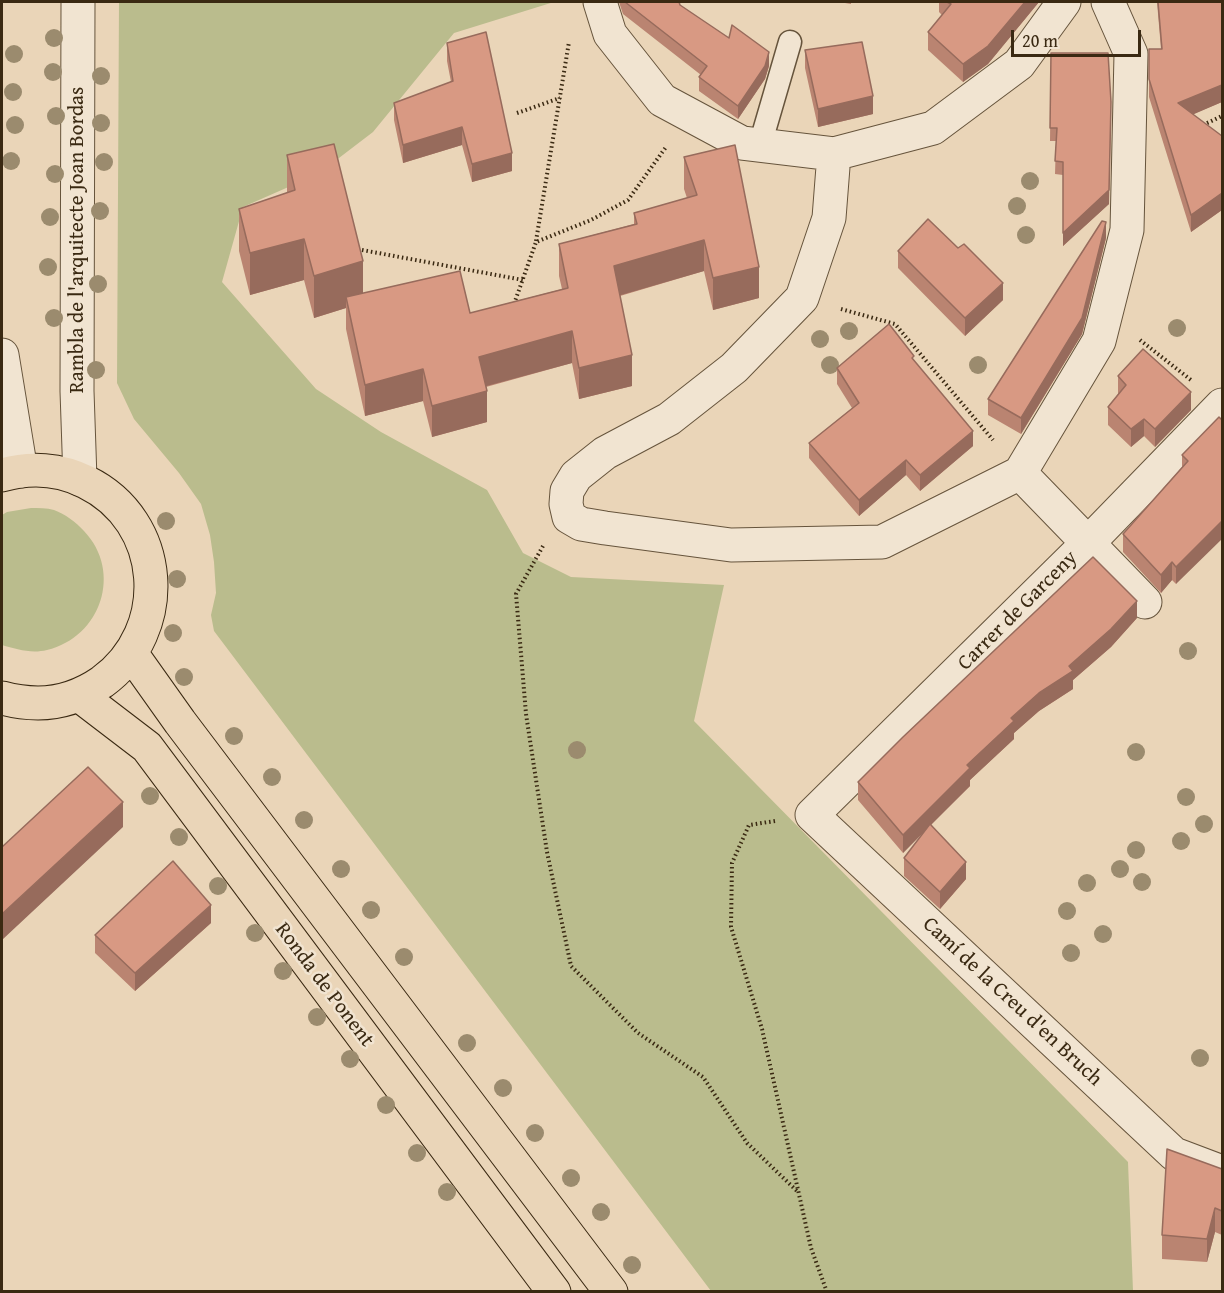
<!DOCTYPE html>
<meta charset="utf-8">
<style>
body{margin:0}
#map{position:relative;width:1224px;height:1293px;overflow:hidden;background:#ead5b8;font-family:"Gentium Book Plus",serif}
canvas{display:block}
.frame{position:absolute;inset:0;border:3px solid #3a2912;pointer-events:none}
.scale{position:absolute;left:1011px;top:30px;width:130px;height:27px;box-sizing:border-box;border:3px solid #3a2912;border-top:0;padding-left:8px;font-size:18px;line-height:21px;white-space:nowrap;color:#3a2912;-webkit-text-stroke:4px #f1e4d1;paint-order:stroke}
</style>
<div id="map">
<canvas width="1224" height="1293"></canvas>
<div class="frame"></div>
<div class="scale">20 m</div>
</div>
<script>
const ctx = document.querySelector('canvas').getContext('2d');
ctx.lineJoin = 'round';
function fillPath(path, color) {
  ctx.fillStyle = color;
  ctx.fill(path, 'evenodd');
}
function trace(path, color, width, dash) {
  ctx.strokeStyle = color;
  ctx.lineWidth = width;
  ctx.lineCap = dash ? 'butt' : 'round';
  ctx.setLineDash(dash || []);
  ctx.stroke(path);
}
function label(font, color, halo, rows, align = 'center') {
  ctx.font = font + ' "Gentium Book Plus",serif';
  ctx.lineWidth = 5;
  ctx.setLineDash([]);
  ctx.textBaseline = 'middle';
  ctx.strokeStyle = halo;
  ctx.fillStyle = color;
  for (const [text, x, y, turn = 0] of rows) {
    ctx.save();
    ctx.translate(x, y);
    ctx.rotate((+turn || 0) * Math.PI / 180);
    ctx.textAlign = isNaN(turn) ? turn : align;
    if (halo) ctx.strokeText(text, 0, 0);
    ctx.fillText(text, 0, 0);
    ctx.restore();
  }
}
fillPath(new Path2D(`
 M119,2h435l-100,31 -81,99 -55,42 -75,33 -21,75 94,107 65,43 106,58 36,63 48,24 153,8 -30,136 434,441 5,129h-422l-497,-660 -3,-16 5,-22 -2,-31 -4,-27 -9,-31 -22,-31 -45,-54 -17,-36z
 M31,508c7,0 16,0 23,2 11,4 22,12 30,21 39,41 17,106 -37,119 -16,4 -31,-1 -45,-5v-130l5,-3z`), '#babc8d');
const lane = new Path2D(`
 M760,145l30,-103`);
const street = new Path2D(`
 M78,2l-1,389 3,88
 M600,2l10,32 52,66 80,43 92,11 99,-26 86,-64 45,-62
 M834,154l-5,64 -27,80 -68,70 -65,51 -64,34 -29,23 -9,15 -1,13 3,13 12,7 24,4 126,17 151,-3 138,-69 79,-132 28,-111 4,-176 -23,-52
 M2,355l19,116
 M1222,405l-134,138 -276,272 362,339 48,18
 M1020,473l125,129`);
const primary = new Path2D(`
 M2,475c28,-8 58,-6 84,7 80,39 87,149 16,200 -19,13 -42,21 -64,21 -13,0 -25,-2 -36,-5
 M131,653l49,69 431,570
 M79,695l68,52 407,545`);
trace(lane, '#66543c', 25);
trace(street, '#66543c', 35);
trace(primary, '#3a2912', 35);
trace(new Path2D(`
 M517,113l43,-15
 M1203,125l19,-9
 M536,241l33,-199
 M362,250l161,30
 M514,304l22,-62 55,-22 37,-20 38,-53
 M841,309l54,15 98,116
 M1140,340l51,40
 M543,546l-27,48 10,120 21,138 24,114 67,67 65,44 44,66 51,49
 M775,821l-26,4 -17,38 -1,64 31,102 49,219 16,44`), '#3a2912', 4, [1.5, 3]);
trace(lane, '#f1e4d1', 22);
trace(street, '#f1e4d1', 33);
trace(primary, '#ead5b8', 33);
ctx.fillStyle = '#9b8b6e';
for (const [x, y] of [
 [54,38],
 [14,54],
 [53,72],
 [101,76],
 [13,92],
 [56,116],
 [101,123],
 [15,125],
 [11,161],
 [104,162],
 [55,174],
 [1030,181],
 [1017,206],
 [100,211],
 [50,217],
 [1026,235],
 [48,267],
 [98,284],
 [54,318],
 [1177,328],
 [849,331],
 [820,339],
 [830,365],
 [978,365],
 [96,370],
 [166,521],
 [177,579],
 [173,633],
 [1188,651],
 [184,677],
 [234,736],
 [577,750],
 [1136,752],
 [272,777],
 [150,796],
 [1186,797],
 [304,820],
 [1204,824],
 [179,837],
 [1181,841],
 [1136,850],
 [341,869],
 [1120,869],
 [1142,882],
 [1087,883],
 [218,886],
 [371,910],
 [1067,911],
 [255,933],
 [1103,934],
 [1071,953],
 [404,957],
 [283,971],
 [317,1017],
 [467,1043],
 [1200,1058],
 [350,1059],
 [503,1088],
 [386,1105],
 [535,1133],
 [417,1153],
 [571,1178],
 [447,1192],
 [601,1212],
 [632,1265]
]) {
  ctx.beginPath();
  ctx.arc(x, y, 9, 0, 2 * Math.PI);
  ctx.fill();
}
fillPath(new Path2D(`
 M619,2h60l1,3 89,61 -4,13 -27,40 -39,-28v-14l2,-2 -78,-61z
 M839,2h12v2z
 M939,2h100l-51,62 -25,18 -35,-32v-18l14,-17 -3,-3z
 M1157,2h65v100l-29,12 29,22v74l-31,22 -42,-135v-48h12z
 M447,43l65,128 -40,11 -10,-37 -59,18 -9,-43v-17l57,-21 -4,-21z
 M805,50l68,64 -55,13 -13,-59z
 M1051,53l58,151 -46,42v-71l-8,-1 1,-33h-6z
 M287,155l76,139 107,19 92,-24 -3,-13v-32l75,-20v-11l53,-15 -3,-9v-32l75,141 -46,12 -9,-39 -84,25 12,90 -53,13 -7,-36 -86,24 1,35 -55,15 -9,-36 -58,15 -19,-87v-21l-32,10 -10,-38 -54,15 -11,-44v-42l48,-16z
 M1106,238l-24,96 -61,100 -33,-19v-16z
 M958,248l45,52 -38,36 -67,-68v-17z
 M914,360l59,86 -53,45 -14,-16 -47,41 -50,-58v-15l43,-35 -15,-24v-16z
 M1118,376l73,34 -36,37 -11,-11 -13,11 -23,-22v-18l10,-13z
 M1222,420l-46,164 -4,-4 -11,13 -38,-41v-18l59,-67v-12z
 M1137,618l-26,29 -38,33v9l-34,22 -25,22v6l-44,41v6l-39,38 35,55 -26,30 -36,-33v-18l23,-30 -24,25 -45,-53v-18z
 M211,923l-76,68 -40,-38v-18z
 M1222,1169v66l-7,-3 -8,30 -45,-3v-24z`), '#ba8471');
fillPath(new Path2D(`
 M1025,2h14l-51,62 -25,18v-18z
 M769,52v14l-4,13 -27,40v-13z
 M1222,85v17l-44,19v-18z
 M873,96v18l-55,13v-18z
 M1111,115l-2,89 -46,42v-13z
 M462,127v18l-59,18v-18z
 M512,153v18l-40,11v-18z
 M1222,193v17l-31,22v-17z
 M1106,222v16l-24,96 -61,100v-16z
 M304,239v41l-54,15v-42z
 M704,240v31l-90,26v-31z
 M363,261v42l-17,-6v11l-32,10v-42z
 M759,267v31l-46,12v-32z
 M1003,283v17l-38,36v-18z
 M572,331v32l-93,25v-31z
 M632,355v31l-53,13v-31z
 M423,369v32l-58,15v-31z
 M487,391v31l-55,15v-31z
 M1191,392v18l-36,37v-18z
 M1144,419v17l-13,11v-18z
 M973,431v15l-53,45v-16z
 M906,460v15l-47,41v-16z
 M1222,521v18l-46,45v-17z
 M1172,562v18l-11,13v-18z
 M1137,601v17l-26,29 -38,33v9l-34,22 -25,22v6l-44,41v6l-67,67v-18l64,-70 44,-47 58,-52z
 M123,802v25l-121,113v-26z
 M966,862v17l-26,30v-17z
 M211,905v18l-76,68v-18z
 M1215,1208v24l-8,30v-23z`), '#976b5c');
const building = new Path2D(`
 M625,2h54l1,3 49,33 3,-13 37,27 -4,14 -27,40 -39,-29 8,-11z
 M947,2h78l-37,44 -25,18 -35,-32 23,-28z
 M1158,2h64v83l-44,18 44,33v57l-31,22 -42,-136v-30h13z
 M486,32l26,121 -40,11 -10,-37 -59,18 -9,-42 59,-22 -6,-38z
 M862,42l11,54 -55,13 -13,-59z
 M1051,53h57l3,49 -2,88 -46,43v-71l-8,-1 2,-33h-7z
 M334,144l29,117 -49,15 -10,-37 -54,14 -11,-44 56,-19 -8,-35z
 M735,145l24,122 -46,11 -9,-38 -90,26 18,89 -53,13 -7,-37 -93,26 8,34 -55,15 -9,-37 -58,16 -19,-88 114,-26 10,42 98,-25 -9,-44 78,-20 -3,-11 63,-18 -13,-38z
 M928,219l30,29 6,-4 39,39 -38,35 -67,-67z
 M1102,221l4,1 -24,96 -61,100 -33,-19z
 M889,324l25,32 -2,2 61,73 -53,44 -14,-15 -47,40 -50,-57 50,-40 -22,-35z
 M1143,349l48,43 -36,37 -11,-10 -13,10 -23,-22 18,-22 -8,-9z
 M1219,417l3,3v101l-46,46 -4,-5 -11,13 -38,-41 65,-73 -6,-6z
 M1093,557l44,44 -26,28 -42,37 4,5 -34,22 -28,25 3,3 -47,44 3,3 -67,67 -45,-53 45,-45z
 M88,767l35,35 -121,112v-67z
 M930,824l36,38 -26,30 -36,-34z
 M173,861l38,44 -76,68 -40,-38z
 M1167,1149l55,20v42l-7,-3 -8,31 -45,-4z`);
fillPath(building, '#d89983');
trace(building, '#976b5c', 1.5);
label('21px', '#3a2912', '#f1e4d1', [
 ["Rambla de l'arquitecte Joan Bordas",78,240,-90],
 ["Carrer de Garceny",1018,611,-45],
 ["Ronda de Ponent",324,985,53],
 ["Camí de la Creu d'en Bruch",1012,1002,43]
]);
</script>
